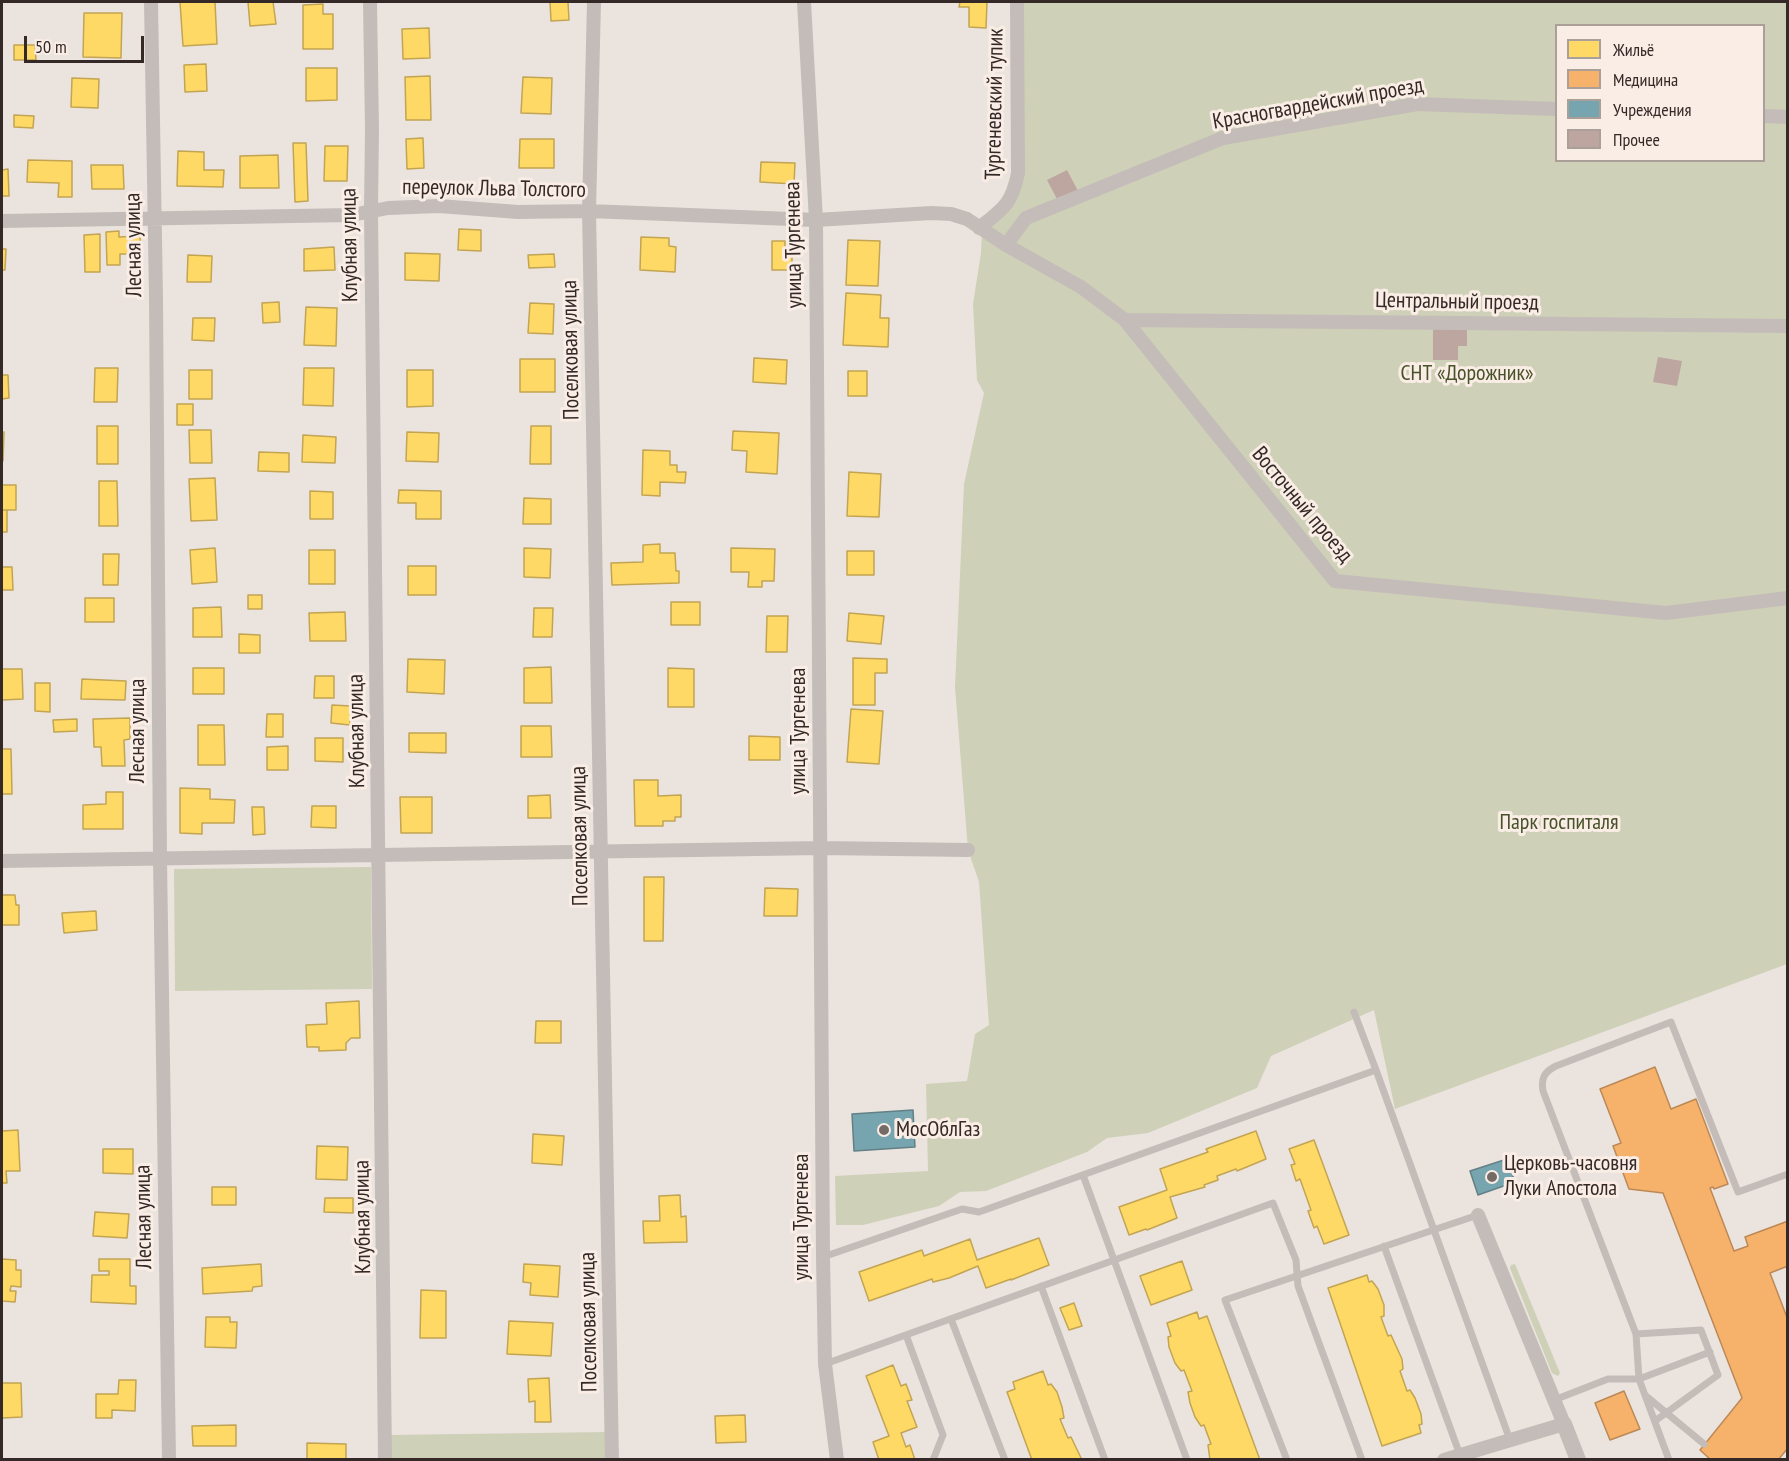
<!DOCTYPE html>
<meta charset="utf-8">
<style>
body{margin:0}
#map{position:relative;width:1789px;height:1461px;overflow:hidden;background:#ebe4de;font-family:"PT Sans Narrow",sans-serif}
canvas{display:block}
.frame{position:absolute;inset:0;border:3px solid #342926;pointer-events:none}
.legend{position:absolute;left:1555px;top:24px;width:210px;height:138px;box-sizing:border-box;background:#f9ede5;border:2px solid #aa9f99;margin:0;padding:8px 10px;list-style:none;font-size:18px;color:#342926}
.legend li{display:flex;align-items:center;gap:12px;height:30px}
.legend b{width:30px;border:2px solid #aa9f99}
.scale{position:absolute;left:24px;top:36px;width:120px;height:27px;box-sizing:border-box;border:3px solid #342926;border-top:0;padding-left:8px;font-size:18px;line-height:21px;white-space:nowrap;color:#342926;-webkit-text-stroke:4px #f9ede5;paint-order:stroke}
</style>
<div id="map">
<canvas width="1789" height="1461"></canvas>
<div class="frame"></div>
<ul class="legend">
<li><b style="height:16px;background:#ffd966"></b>Жильё</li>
<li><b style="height:16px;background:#f6b26b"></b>Медицина</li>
<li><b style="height:16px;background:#76a5af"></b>Учреждения</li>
<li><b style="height:16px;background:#bea6a0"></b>Прочее</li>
</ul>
<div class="scale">50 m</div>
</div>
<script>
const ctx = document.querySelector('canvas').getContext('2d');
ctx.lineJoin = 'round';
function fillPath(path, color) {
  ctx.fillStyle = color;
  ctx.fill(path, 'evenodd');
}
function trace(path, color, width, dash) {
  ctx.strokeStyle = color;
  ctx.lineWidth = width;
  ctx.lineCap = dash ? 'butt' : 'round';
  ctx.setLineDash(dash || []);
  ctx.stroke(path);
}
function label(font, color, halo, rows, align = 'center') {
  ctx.font = font + ' "PT Sans Narrow",sans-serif';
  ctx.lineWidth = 6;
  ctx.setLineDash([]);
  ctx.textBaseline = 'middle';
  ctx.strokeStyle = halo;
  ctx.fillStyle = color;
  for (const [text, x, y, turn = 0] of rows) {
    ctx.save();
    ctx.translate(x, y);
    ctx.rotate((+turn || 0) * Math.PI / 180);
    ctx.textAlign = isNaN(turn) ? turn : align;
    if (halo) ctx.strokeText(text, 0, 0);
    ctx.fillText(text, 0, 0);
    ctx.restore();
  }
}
fillPath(new Path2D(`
 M1017,2h770v962l-392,145 -21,-99 -103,46 -14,32 -109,45 -41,5 -20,14 -101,39 -26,1 -21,14 -76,19h-27l-1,-49 93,-5 -2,-87 41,-3 8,-47 14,-9 -10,-143 -11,-32 -13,-163 9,-203 20,-91 -7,-13 -4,-76 8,-51 1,-24 29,-31zM1556,26h208v134h-208z
 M371,867l1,122 -197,2 -1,-122z
 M1515,1264l45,109 -2,3 -6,-3 -42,-105 1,-3z
 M608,1432v27h-219v-24z`), '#ced0b8');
const homes = new Path2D(`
 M180,2h35l2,42 -34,2z
 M248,2h25l3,22 -26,2z
 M550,2h18l1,18 -18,1z
 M960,2h27l-1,26 -17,-1v-20h-10z
 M323,4v10h10v35h-30v-44z
 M84,13h38l-1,45 -38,-1z
 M429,28l1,30 -27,1 -1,-30z
 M14,45h21l1,15h-22z
 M206,64l1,27 -22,1 -1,-27z
 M306,68h31v32l-31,1z
 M430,76l1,44h-25l-1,-43z
 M523,77l29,1 -1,36 -30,-1z
 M72,78l27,1 -1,29 -27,-1z
 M14,115l20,1 -1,12 -19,-1z
 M423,138l1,30 -17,1 -1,-30z
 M520,139h34v29h-35z
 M293,143h13l2,58 -13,1z
 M325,146h23l-1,35h-23z
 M178,151l26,1v18h20l-1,17 -46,-1z
 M278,155l1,33h-39v-32z
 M28,160l44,1v36h-14l1,-14 -32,-1z
 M761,162l34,1 -1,21 -34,-2z
 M91,165h32l1,24h-32z
 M8,169l1,27h-7v-26z
 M459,229l22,1v21l-23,-1z
 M119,231v6l21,-1 1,18h-21v11h-13l-1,-33z
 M100,234v38h-15l-1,-37z
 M641,237l28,1v8l7,1 -1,25 -35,-2z
 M848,240l32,1 -2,45 -32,-1z
 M772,241h13v11h7v18h-20z
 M334,247l1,23 -31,1v-22z
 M2,249h4l-1,21h-3z
 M405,253l35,1 -1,27 -34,-1z
 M554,254l1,13 -26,1 -1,-13z
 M188,255l24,1 -1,26h-24z
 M846,293l35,2 -1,23h9l-1,29 -45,-2z
 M279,302l1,20 -17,1 -1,-20z
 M530,303l24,1 -1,30 -25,-1z
 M306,307l31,1 -1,38 -32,-1z
 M193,318h22l-1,23 -22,-1z
 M754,358l33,2 -1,24 -33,-2z
 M520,359h35v33h-35z
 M95,368h23l-1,34h-23z
 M304,368h30l-1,38 -30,-1z
 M189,370h23v29h-23z
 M407,370h26v36l-26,1z
 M848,371h19v25h-19z
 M2,375h6l1,23 -7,1z
 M177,404h16v21h-16z
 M97,426h21v38h-21z
 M531,426h20v38h-21z
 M189,430h22l1,33h-22z
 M733,431l46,2 -2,41 -31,-2 1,-21 -15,-1z
 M2,432h2l-1,29h-1z
 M407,432l32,1 -1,29 -32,-1z
 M303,435l33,2 -1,26 -33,-1z
 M643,450l27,1v14h7v7h9l-1,11 -25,-1v14l-18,-1z
 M259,452l30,1v19l-31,-1z
 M849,472l32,2 -2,43 -32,-1z
 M215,478l2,42 -26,1 -2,-42z
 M99,481h18l1,45h-19z
 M2,485h14v25h-14z
 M399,490l42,1v28h-25v-16h-18z
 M310,491l23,1v27h-23z
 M524,498l27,1v25h-28z
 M2,510h5v22h-5z
 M660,544v9h15l1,18h3v12l-67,2 -1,-22 32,-1v-17z
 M215,548l2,34 -25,2 -2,-34z
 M524,548l27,1 -1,29 -26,-1z
 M731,548l44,1 -1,32h-12v6h-14l1,-15h-18z
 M309,550h26v34h-26z
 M847,551h27v24h-27z
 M103,554h16l-1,31h-15z
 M408,566h28v29h-28z
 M2,567h10l1,23h-11z
 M248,595h14v14h-14z
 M85,598h29v24h-29z
 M671,602h29v23h-29z
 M221,607l1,30h-29v-29z
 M534,608h19l-1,29h-19z
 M345,612l1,29h-36l-1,-28z
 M849,613l35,3 -3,28 -34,-3z
 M767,616h21l-1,36h-21z
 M239,634l21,1v18h-21z
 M853,658l34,1v14h-12v32h-22z
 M408,659l37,1 -1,34 -37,-2z
 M551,667l1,36h-28v-35z
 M193,668h31v26h-31z
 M668,668l26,1v38h-26z
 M2,669h20l1,30 -21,1z
 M315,676h19v22h-20z
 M82,679l44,2 -1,19 -44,-1z
 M35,683h15v29l-15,-1z
 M332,705l19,1 -1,19 -19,-2z
 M851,709l32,2 -4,53 -32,-2z
 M267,714h16v23h-17z
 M130,718v21l-6,1 1,26h-23l-1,-19h-7l-1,-28z
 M77,719v12l-23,1 -1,-12z
 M198,725h26l1,40h-27z
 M521,726h30l1,31h-31z
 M409,733h37v20l-37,-1z
 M749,736l31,1v23h-31z
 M315,738h28v24l-28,-1z
 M288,746v24h-21v-23z
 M2,749h9l1,45h-10z
 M634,780h24v16l23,-1v22h-6v4h-12v5h-28z
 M180,788l30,1v10l25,1 -1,23h-32v11l-22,-1z
 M106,792h17v37h-40v-24l23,-1z
 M550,795l1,23h-23v-22z
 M400,797h32v36h-31z
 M312,806h24v22l-25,-1z
 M252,807h12l1,27 -12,1z
 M644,877h20l-1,64h-19z
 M765,888l33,1 -1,27h-33z
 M2,895h13l1,10h3v20h-17z
 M96,911l1,19 -33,3 -2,-20z
 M359,1001l1,37h-9l-5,5v7l-27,1v-4h-12l-1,-22 21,-1 -1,-21z
 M536,1021h25v22h-26z
 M18,1130l2,41h-14l1,12h-5v-52z
 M1256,1131l10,28 -29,12 -1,-2 -19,7 1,4 -14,5 1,2 -35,10 7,21 -30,12 -1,-1 -17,6 -10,-28 48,-17 -7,-21 48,-17 -2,-3z
 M533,1134l31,2 -2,29 -30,-2z
 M1314,1140l35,95 -25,9 -7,-18 -3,2 -6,-17 3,-1 -11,-31 -4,2 -5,-16 4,-1 -6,-15z
 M317,1146l31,1 -1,33 -31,-1z
 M103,1149h30v25l-30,-1z
 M212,1187h24v18h-24z
 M680,1195l1,22 5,-1 1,26 -43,1 -1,-22h17l-1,-25z
 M325,1198h28v15l-29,-1z
 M95,1212l34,2 -2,24 -34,-2z
 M1039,1238l10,27 -38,15v-1l-25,9 -8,-22 -29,12 -16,4 -1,-3 -63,22 -10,-29 63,-22 2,6 46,-17 7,21z
 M2,1259l14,1v10h5v17l-10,-1 -1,5h6l-1,11 -13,-1z
 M99,1259h31v27h6v18l-45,-2 1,-27h17v-4h-10z
 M1182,1261l10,29 -41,15 -11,-29z
 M261,1264l1,22 -9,1 -1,4 -49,3 -1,-26z
 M524,1264l36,2 -2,31 -28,-2 1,-12 -8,-1z
 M1367,1275l2,7 3,-1 6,8 6,16v11l-3,1 7,19 3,-1 11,24 1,10 -3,2 7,20 3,-1 5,8 6,16 1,10 -3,1 2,8 -39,13 -54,-158z
 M421,1290l25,1v47h-26z
 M1074,1303l8,23 -13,4 -9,-22z
 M1197,1312l2,7 8,-3 53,144h-50l-2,-15 3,-1 -7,-19 -3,1 -6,-9 -5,-14 -2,-11 4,-1 -8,-21 -3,1 -6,-8 -6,-16 -1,-10 3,-1 -4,-13z
 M206,1317h24v5h7l-1,26 -31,-1z
 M509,1321l44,2 -2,33 -44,-2z
 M893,1365l8,21 5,-2 6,16 -5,1 10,26 -16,6 5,14 4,-2 5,15h-36l-6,-18 16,-6 -23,-60z
 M1043,1371l5,14 3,-1 6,8 5,15 2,11 -4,1 8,19 3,-1 11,23h-50l-25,-68 8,-3 -2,-7z
 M549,1378l2,44h-16v-21l-6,1 -1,-23z
 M119,1380h17l-1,31 -23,-1v8h-16v-24h22z
 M2,1383h19l1,34 -20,1z
 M745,1415l1,27 -30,1 -1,-27z
 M236,1425v21h-43l-1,-20z
 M307,1443l39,1v16h-39z`);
fillPath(homes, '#ffd966');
trace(homes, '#c2a453', 1.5);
const health = new Path2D(`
 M1655,1067l16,42 25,-10 32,85 -14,5 -1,-2 -3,1 24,63 14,-5 -3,-9 43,-16v45l-18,7 18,47v128l-10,12h-67l-11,-10 42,-52 -79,-205 -34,-4 -16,-43 8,-3 -21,-54z
 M1624,1391l16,38 -30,11 -15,-37z`);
fillPath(health, '#f6b26b');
trace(health, '#bc8956', 1.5);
const public = new Path2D(`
 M913,1110l2,37 -61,4 -2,-37z
 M1507,1159l8,23 -37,13 -8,-24z`);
fillPath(public, '#76a5af');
trace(public, '#628086', 1.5);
fillPath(new Path2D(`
 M1067,170l11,21 -20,10 -11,-21z
 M1433,328h34v18h-9v14h-25z
 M1658,357l24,4 -5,25 -24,-4z`), '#bea6a0');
trace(new Path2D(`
 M1354,1012l22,58
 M1083,1175l104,285
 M1384,1246l76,209
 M823,1257l139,-48 17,3 397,-142 134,370
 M1041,1286l64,174
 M951,1319l54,141
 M1636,1334l65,-4 17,45 -63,46
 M906,1335l37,100 -10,25
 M825,1364l448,-161 23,57 2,26 64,174
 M1646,1396l58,48
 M1554,1400l54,-21h31l71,-27
 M1287,1460l-62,-160 253,-85
 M1669,1460l-30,-81 -3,-45 -93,-243c-2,-13 1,-19 13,-25l115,-44 67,170 50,-18`), '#c4bcb8', 7);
trace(new Path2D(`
 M151,2l5,295 4,562 9,601
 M370,2l2,127 -1,82 14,1249
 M594,2l-5,209 23,1249
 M804,2l12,218 7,1037 2,107 12,96
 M1764,116l24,1
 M2,221l350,-6 36,-7 51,-2 79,6 71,-1 227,9 115,-7 20,1 16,5 39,26 75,42 44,33 210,261 331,32 122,-15
 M979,228c24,-19 33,-24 39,-55l-1,-171
 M1006,245l20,-27 197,-80 194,-34 139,5
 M1125,320l663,6
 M2,861l819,-13 147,2
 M1444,1460l120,-36 -86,-209`), '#c4bcb8', 14);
trace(new Path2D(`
 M1564,1424l14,36`), '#c4bcb8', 16);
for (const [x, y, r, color] of [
 [884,1130,6,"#746a66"],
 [1492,1177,6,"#746a66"]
]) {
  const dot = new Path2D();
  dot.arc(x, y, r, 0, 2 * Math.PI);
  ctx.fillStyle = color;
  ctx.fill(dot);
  trace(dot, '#f9ede5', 2);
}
label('22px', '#342926', '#f9ede5', [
 ["Тургеневский тупик",995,104,-89],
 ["Красногвардейский проезд",1318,104,-10],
 ["переулок Льва Толстого",494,189,1],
 ["Лесная улица",134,245,-91],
 ["Клубная улица",350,245,-91],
 ["улица Тургенева",794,245,-91],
 ["Центральный проезд",1457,302,1],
 ["Поселковая улица",571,350,-91],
 ["Восточный проезд",1302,505,50],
 ["Лесная улица",138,731,-90],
 ["Клубная улица",357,731,-91],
 ["улица Тургенева",799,731,-90],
 ["Поселковая улица",580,836,-91],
 ["Лесная улица",144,1217,-91],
 ["Клубная улица",363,1217,-91],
 ["улица Тургенева",802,1217,-90],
 ["Поселковая улица",589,1322,-91]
]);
label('22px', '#48522a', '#f9ede5', [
 ["СНТ «Дорожник»",1467,374],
 ["Парк госпиталя",1559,823]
]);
label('22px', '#342926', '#f9ede5', [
 ["МосОблГаз",896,1130],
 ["Церковь-часовня",1504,1164],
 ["Луки Апостола",1504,1189]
], 'left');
</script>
